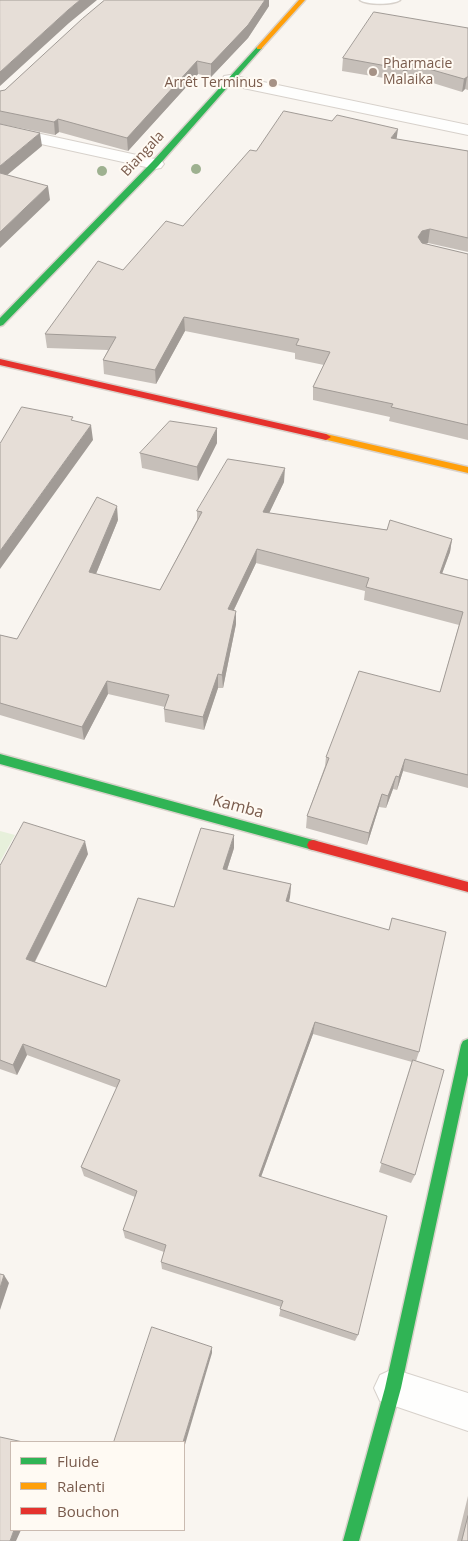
<!DOCTYPE html>
<meta charset="utf-8">
<style>
body{margin:0}
#map{position:relative;width:468px;height:1541px;overflow:hidden;background:#f9f5f0;font-family:"Open Sans",sans-serif}
canvas{display:block}
.legend{position:absolute;left:10px;top:1441px;width:175px;height:90px;box-sizing:border-box;background:#fffaf3;border:1px solid #cabbb1;margin:0;padding:6px 9px;list-style:none;font-size:15px;color:#7a5c4d}
.legend li{display:flex;align-items:center;gap:10px;height:25px}
.legend b{width:25px;border:1px solid #cabbb1}
</style>
<div id="map">
<canvas width="468" height="1541"></canvas>
<ul class="legend">
<li><b style="height:6px;background:#30b455"></b>Fluide</li>
<li><b style="height:6px;background:#ff9f0a"></b>Ralenti</li>
<li><b style="height:6px;background:#e5322d"></b>Bouchon</li>
</ul>
</div>
<script>
const ctx = document.querySelector('canvas').getContext('2d');
ctx.lineJoin = 'round';
function fillPath(path, color) {
  ctx.fillStyle = color;
  ctx.fill(path, 'evenodd');
}
function trace(path, color, width, dash) {
  ctx.strokeStyle = color;
  ctx.lineWidth = width;
  ctx.lineCap = dash ? 'butt' : 'round';
  ctx.setLineDash(dash || []);
  ctx.stroke(path);
}
function label(font, color, halo, rows, align = 'center') {
  ctx.font = font + ' "Open Sans",sans-serif';
  ctx.lineWidth = 4;
  ctx.setLineDash([]);
  ctx.textBaseline = 'middle';
  ctx.strokeStyle = halo;
  ctx.fillStyle = color;
  for (const [text, x, y, turn = 0] of rows) {
    ctx.save();
    ctx.translate(x, y);
    ctx.rotate((+turn || 0) * Math.PI / 180);
    ctx.textAlign = isNaN(turn) ? turn : align;
    if (halo) ctx.strokeText(text, 0, 0);
    ctx.fillText(text, 0, 0);
    ctx.restore();
  }
}
fillPath(new Path2D(`
 M0,831l15,4 -15,27z`), '#e7f0db');
const lane = new Path2D(`
 M360,0h40c-7,5 -33,5 -40,0z`);
const street = new Path2D(`
 M230,75l238,50v10l-244,-51 -2,-4 2,-4z
 M0,125l155,34 6,1 3,4 -3,4 -6,1 -155,-34z
 M393,1369l75,24v38l-88,-30 -6,-13 6,-13z`);
const fast = new Path2D(`
 M257,47l5,1 -104,118 -155,159 -3,1v-8l152,-156z
 M0,754l313,86 4,1 2,4 -2,4 -4,1 -313,-86z
 M468,1039v36l-67,313 -42,153h-16l42,-153 76,-343 2,-4z`);
const slow = new Path2D(`
 M299,0h6l-44,49h-4v-2z
 M326,434l142,33v6l-145,-34v-4z`);
const jam = new Path2D(`
 M0,359l326,75 5,3 -5,3 -326,-75z
 M313,840l155,42v10l-159,-43 -2,-4 2,-4z`);
trace(lane, '#d7d1cb', 3);
trace(street, '#d7d1cb', 2);
trace(fast, '#d9d2cb', 3);
trace(slow, '#d9d2cb', 3);
trace(jam, '#d9d2cb', 3);
fillPath(lane, '#fefefd');
fillPath(street, '#fefefd');
fillPath(fast, '#30b455');
fillPath(slow, '#ff9f0a');
fillPath(jam, '#e5322d');
ctx.fillStyle = '#9eb190';
for (const [x, y] of [
 [196,169],
 [102,171]
]) {
  ctx.beginPath();
  ctx.arc(x, y, 5, 0, 2 * Math.PI);
  ctx.fill();
}
fillPath(new Path2D(`
 M105,0h164v6l-21,32 -37,39 -13,-3 -70,77 -69,-19 -4,3 -55,-11v-33l5,-1z
 M468,28v62l-3,-1 -3,3 -55,-17 -5,6 -60,-10 1,-13z
 M397,139l71,12v101l-40,-9 -2,1 42,10v186l-79,-19 1,-4 -77,-17v-13l11,-22 -29,-6v-6l-110,-22 -29,53 -52,-10 -1,-14 5,-10 -61,-2 -2,-14 78,-64 60,-44 73,-75z
 M217,428v15l-19,38 -56,-13 -2,-15z
 M284,482l-15,31 183,26 -2,13 -8,22 26,6v208l-65,-17 -6,19 -4,-1 -7,19 -7,-1 -12,38 -61,-17 1,-12 18,-50 1,-9 114,-65 19,-67 -95,-25 1,-9 -109,-28 -22,47 2,14 -13,64h-5l-14,42 -39,-8 -1,-13 1,-2 -57,-13 -24,46 -84,-25v-80l17,4 101,-119 -22,54 64,16 37,-70v-9z
 M234,848l-7,22 64,14 -1,13 -1,5 130,150 -3,9 -1,114 -4,8 -32,-11 33,-110 -99,-28 -52,143 97,158 -3,6 -76,-25 2,-9 -119,-38 -1,-7 3,-10 -39,-14 -2,-8 12,-33 -51,-21 -3,-9 36,-79 -90,-33 -10,20 -17,-6v-203l88,-12 -53,108 71,25 68,-80z
 M468,1496v45h-11z`), '#c6bfb9');
fillPath(new Path2D(`
 M80,0h17l-28,23 -69,63v-14l68,-62z
 M265,0h4v6l-21,32 -37,39v-13z
 M197,61l1,13 -70,77 -1,-13z
 M408,63l-1,12 -5,6 1,-12z
 M467,77l-2,12 -3,3 2,-13z
 M58,119l1,13 -4,3 -1,-13z
 M398,129l-2,14 -5,-5z
 M40,133l2,13 -42,35v-15z
 M48,186l2,14 -50,48v-16z
 M430,229l-2,14 -8,2 -2,-8 4,-6z
 M184,317l1,14 -29,53 -1,-14z
 M91,425l2,15 -93,129v-18z
 M217,428v15l-19,38 -1,-14z
 M285,468l-1,14 -21,44v-14z
 M117,506l1,14 -27,66 -2,-14z
 M452,539l-2,13 -13,35 3,-14z
 M257,549l-1,14 -28,59v-13z
 M236,611v13l-13,64 -1,-13z
 M218,674v14l-14,42 -1,-13z
 M107,681l1,13 -24,46 -2,-13z
 M405,759l-2,12 -6,19 2,-13z
 M396,776l-3,13 -7,19 2,-12z
 M382,794l-3,13 -12,38 2,-12z
 M234,835v13l-11,34v-13z
 M85,841l3,13 -58,117 -4,-12z
 M291,884l-1,13 -5,17 1,-13z
 M315,1022l-2,12 -55,151 1,-9z
 M23,1044l4,11 -10,20 -4,-10z
 M4,1275l5,8 -9,27v-22z
 M212,1347v6l-28,95 -1,-6z
 M14,1530h7l-5,11h-6z`), '#a19b96');
const building = new Path2D(`
 M0,0h80l-12,10 -68,62z
 M105,0h160l-17,25 -37,39 -14,-3 -70,77 -69,-19 -4,3 -54,-11v-20l5,-1 77,-71z
 M374,12l94,16v49h-1l-3,2 -56,-16 -5,6 -60,-11z
 M284,111l48,10 5,-6 61,14 -7,9 77,13v87l-38,-9 -8,2 -4,6 4,6 46,11v171l-77,-18 2,-3 -80,-17 17,-35 -34,-7 3,-6 -115,-22 -29,53 -52,-10 13,-23 -71,-3 53,-73 25,9 43,-49 17,5 67,-76 6,1z
 M0,124l40,9 -40,33z
 M0,173l48,13 -48,46z
 M22,407l51,10 -2,3 20,5 -91,126v-107z
 M170,421l47,7 -20,39 -57,-14z
 M228,459l57,9 -22,44 124,18 3,-10 62,19 -12,34 28,7v195l-63,-16 -6,18 -3,-1 -8,20 -6,-2 -13,39 -62,-17 22,-58 -3,-1 33,-86 81,21 23,-80 -97,-25 3,-9 -112,-29 -29,60 8,2 -14,64 -4,-1 -15,43 -39,-8 5,-14 -62,-14 -25,46 -82,-24v-68l17,4 80,-142 20,9 -28,66 71,18 42,-78 -5,-1z
 M24,822l61,19 -59,118 80,28 32,-89 36,9 27,-79 33,7 -11,34 68,15 -5,17 103,29 3,-12 54,14 -27,120 -104,-30 -56,154 128,40 -29,119 -78,-26 3,-8 -122,-39 5,-17 -43,-15 14,-39 -56,-24 39,-87 -97,-36 -10,21 -13,-5v-194z
 M413,1060l31,10 -29,105 -34,-12z
 M0,1274l4,1 -4,13z
 M152,1327l60,20 -29,95h-69z
 M0,1437l23,5h-12v88h3l-4,11h-10z
 M468,1516v25h-6z`);
fillPath(building, '#e6ded7');
trace(building, '#a19b96', 1);
for (const [x, y, r, color] of [
 [373,72,5,"#a69286"],
 [273,83,5,"#a69286"]
]) {
  const dot = new Path2D();
  dot.arc(x, y, r, 0, 2 * Math.PI);
  ctx.fillStyle = color;
  ctx.fill(dot);
  trace(dot, '#fffaf3', 2);
}
label('14px', '#7a5c4d', '#fffaf3', [
 ["Pharmacie",383,64],
 ["Malaika",383,80],
 ["Arrêt Terminus",263,83,"right"]
], 'left');
label('14px', '#7a5c4d', '#fffaf3', [
 ["Biangala",143,154,-47]
]);
label('16px', '#7a5c4d', '#fffaf3', [
 ["Kamba",238,807,15]
]);
</script>
